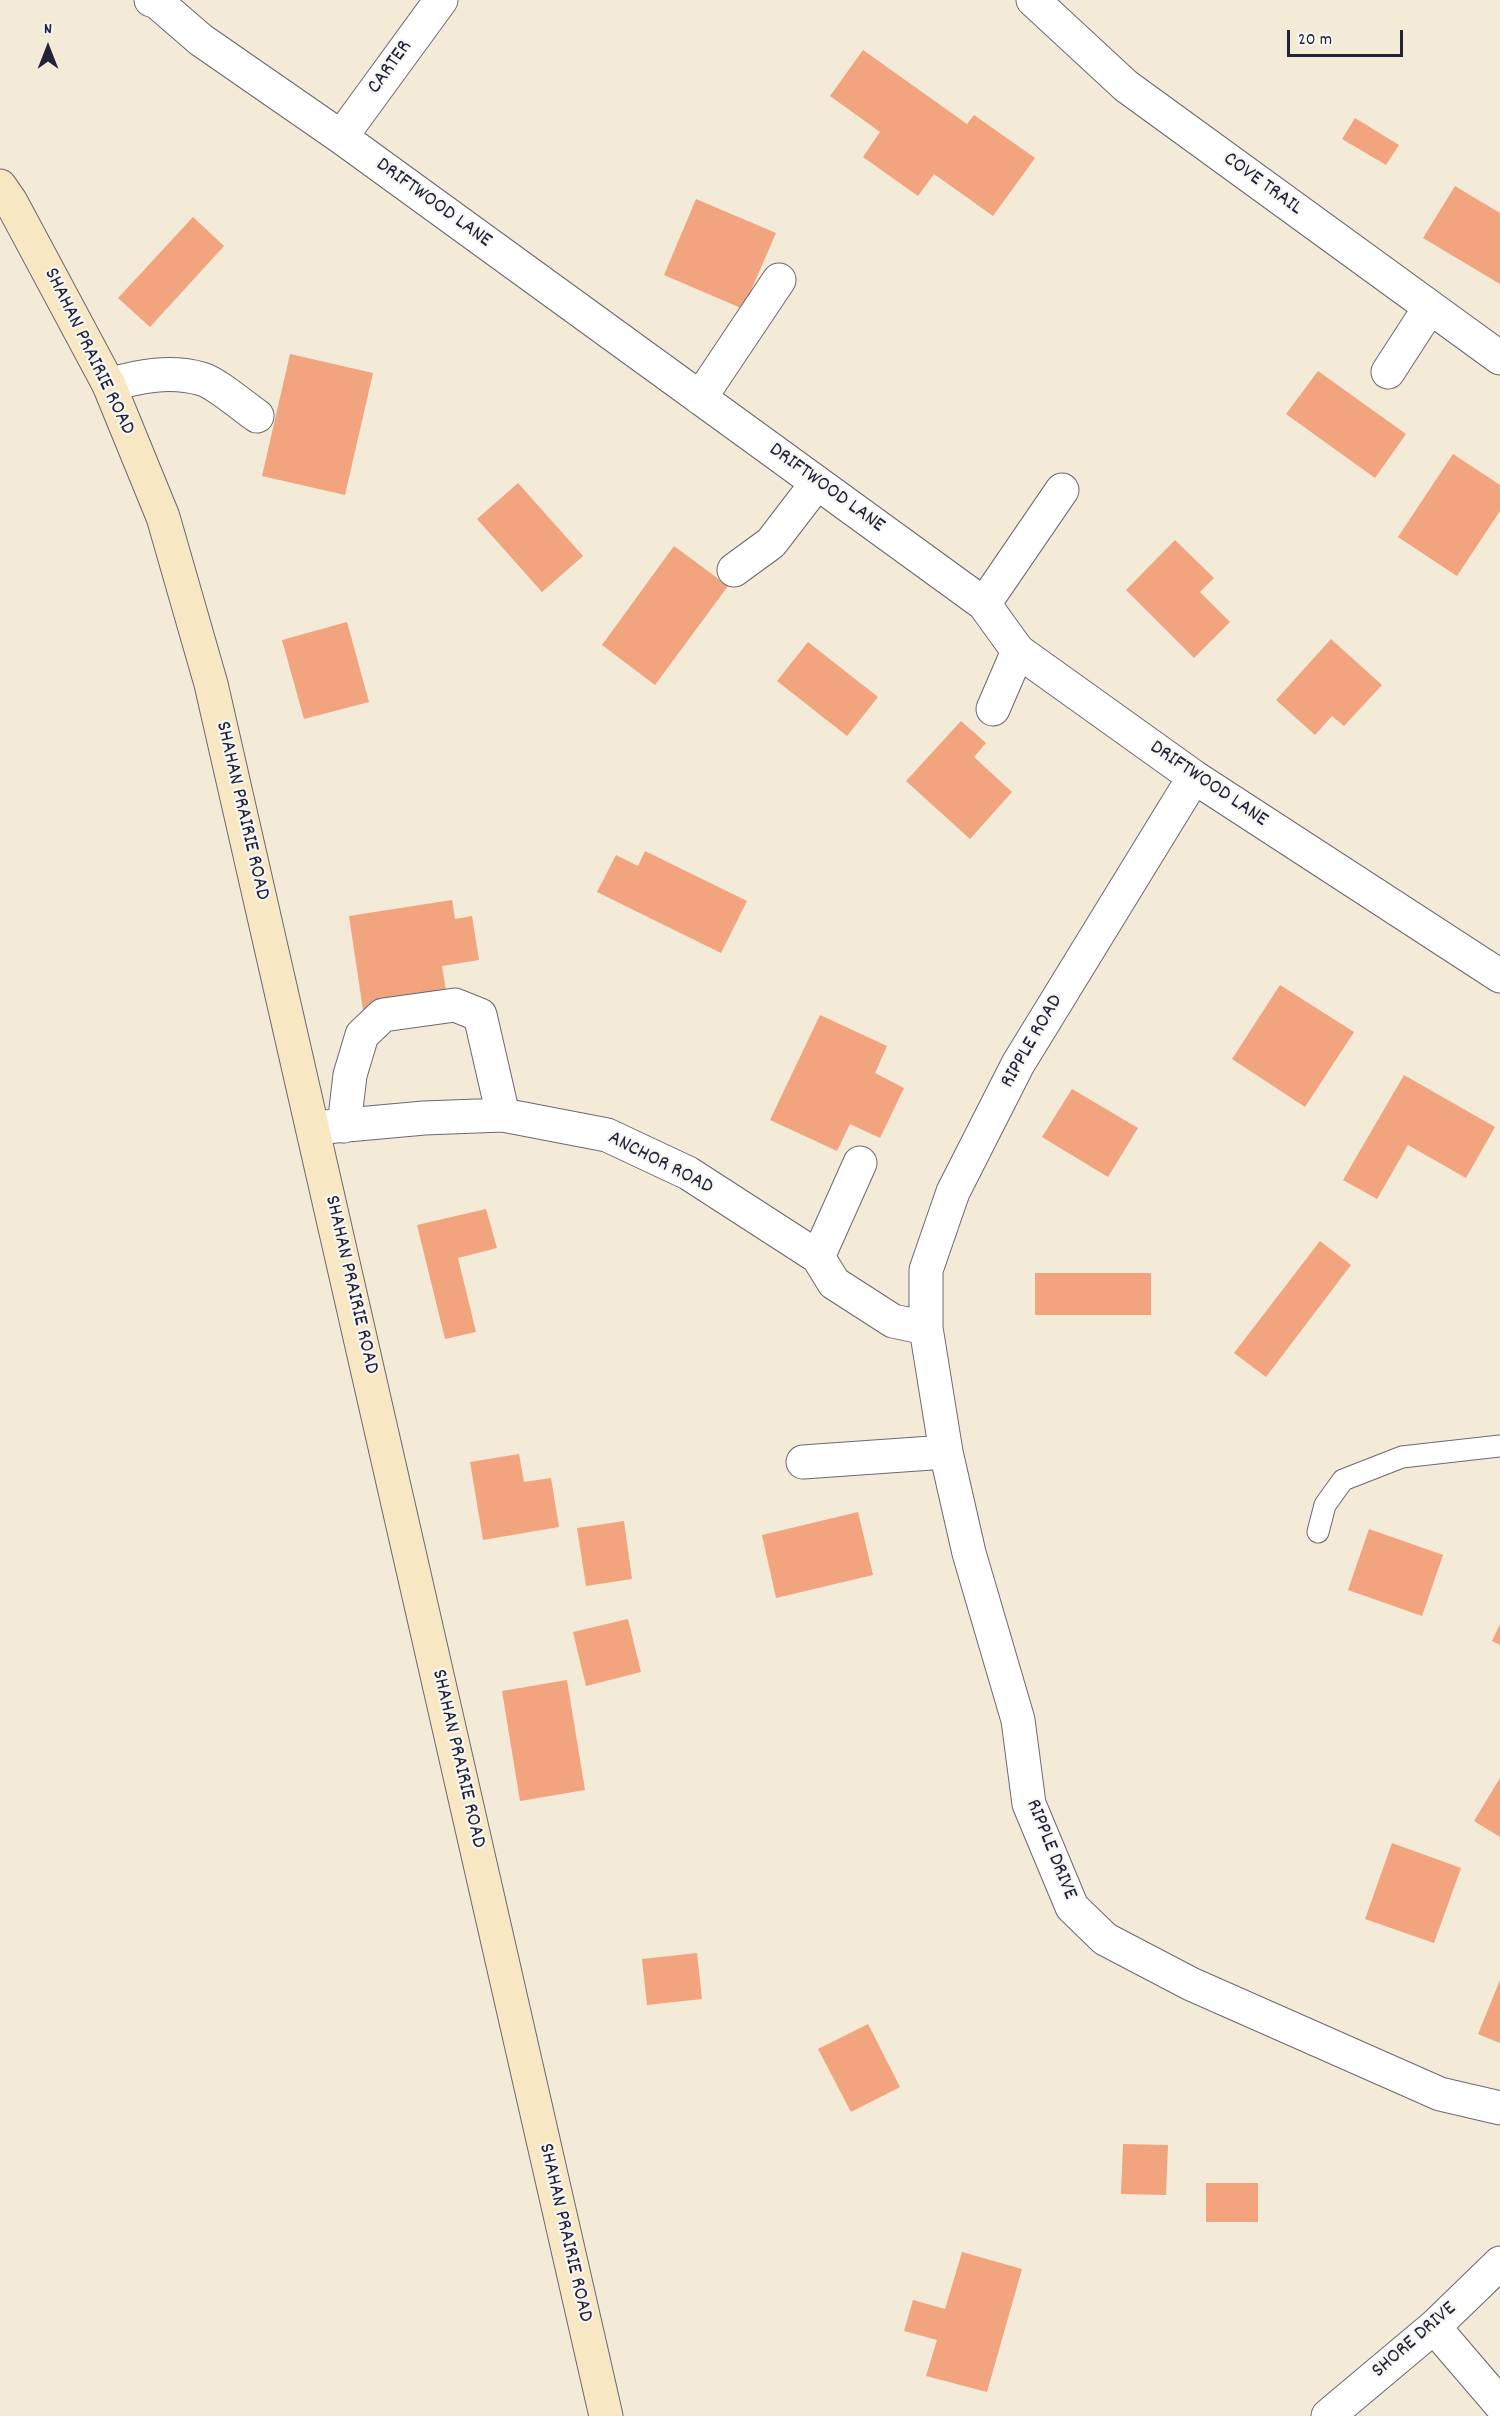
<!DOCTYPE html>
<style>
body{margin:0}
#map{position:relative;width:1500px;height:2416px;overflow:hidden;background:#f3ead8;font-family:Dekko,sans-serif}
canvas{display:block}
.north{position:absolute;left:18px;top:18px;width:60px;height:60px;-webkit-text-stroke:4px #f6f6f2;paint-order:stroke;rotate:0deg;font-size:16px;font-weight:700;line-height:24px;text-align:center;color:#22223b}
.north::after{content:'';display:block;margin:auto;width:21px;height:27px;background:#22223b;clip-path:polygon(50% 0,100% 100%,50% 72%,0 100%)}
.scale{position:absolute;left:1287px;top:30px;width:116px;height:27px;box-sizing:border-box;border:3px solid #22223b;border-top:0;padding-left:8px;font-size:18px;line-height:21px;white-space:nowrap;color:#22223b;-webkit-text-stroke:4px #f6f6f2;paint-order:stroke}
</style>
<div id="map">
<canvas width="1500" height="2416"></canvas>
<div class="north">N</div>
<div class="scale">20 m</div>
</div>
<script>
const ctx = document.querySelector('canvas').getContext('2d');
ctx.lineJoin = 'round';
function fillPath(path, color) {
  ctx.fillStyle = color;
  ctx.fill(path, 'evenodd');
}
function trace(path, color, width, dash) {
  ctx.strokeStyle = color;
  ctx.lineWidth = width;
  ctx.lineCap = dash ? 'butt' : 'round';
  ctx.setLineDash(dash || []);
  ctx.stroke(path);
}
function label(font, color, halo, rows, align = 'center') {
  ctx.font = font + ' Dekko,sans-serif';
  ctx.lineWidth = 4.5;
  ctx.setLineDash([]);
  ctx.textBaseline = 'middle';
  ctx.strokeStyle = halo;
  ctx.fillStyle = color;
  for (const [text, x, y, turn = 0] of rows) {
    ctx.save();
    ctx.translate(x, y);
    ctx.rotate((+turn || 0) * Math.PI / 180);
    ctx.textAlign = isNaN(turn) ? turn : align;
    if (halo) ctx.strokeText(text, 0, 0);
    ctx.fillText(text, 0, 0);
    ctx.restore();
  }
}
fillPath(new Path2D(`
 M863,50l104,74 7,-9 61,43 -42,58 -59,-42 -16,22 -55,-39 17,-25 -50,-36z
 M1355,118l44,27 -13,20 -44,-26z
 M1455,186l45,27v71l-77,-46z
 M696,199l80,34 -33,76 -79,-34z
 M193,217l31,29 -74,81 -32,-29z
 M290,354l83,19 -28,122 -83,-19z
 M1318,371l88,63 -31,44 -89,-64z
 M1453,454l47,31v26l-43,65 -59,-39z
 M518,483l65,73 -41,36 -65,-73z
 M1175,540l39,38 -14,14 30,30 -36,36 -68,-68z
 M674,546l54,40 -73,99 -53,-40z
 M347,622l22,80 -65,17 -22,-79z
 M1331,639l51,46 -38,41 -12,-10 -17,19 -39,-35z
 M808,642l70,55 -31,39 -70,-55z
 M961,721l25,22 -12,14 38,35 -42,47 -64,-58z
 M645,851l102,50 -26,52 -124,-61 19,-37 22,11z
 M452,900l3,19 17,-3 7,44 -37,6 5,31 -84,13 -14,-94z
 M1280,985l74,47 -49,75 -73,-48z
 M820,1015l67,31 -12,27 29,15 -24,50 -30,-14 -13,27 -67,-31z
 M1404,1075l91,52 -29,51 -58,-33 -31,54 -34,-19z
 M1072,1089l66,39 -30,49 -66,-40z
 M486,1209l11,39 -39,10 18,74 -31,7 -28,-114z
 M1320,1241l31,24 -85,112 -32,-24z
 M1035,1273h116v42h-116z
 M519,1454l5,28 27,-4 8,49 -76,13 -13,-78z
 M858,1512l15,63 -97,23 -14,-63z
 M624,1521l8,58 -46,7 -9,-58z
 M1369,1529l74,26 -21,61 -74,-26z
 M628,1619l13,53 -55,14 -13,-54z
 M1500,1624v21l-8,-4z
 M567,1680l18,110 -65,11 -18,-110z
 M1500,1778v59l-26,-16z
 M1392,1843l69,25 -27,75 -69,-24z
 M697,1953l5,46 -55,6 -5,-46z
 M1500,1980v63l-22,-9z
 M868,2024l32,63 -49,25 -33,-63z
 M1123,2144l45,1 -2,50 -45,-1z
 M1206,2183h52v39h-52z
 M962,2252l60,17 -35,123 -61,-16 11,-36 -33,-9 9,-31 32,9z`), '#f2a47f');
const lane = new Path2D(`
 M1318,1532l7,-27 18,-25 59,-23 98,-11`);
const street = new Path2D(`
 M151,0l6,2 44,38 140,97 643,467 34,47 176,126 306,199
 M1033,0l93,86 374,272
 M341,137l100,-137
 M1388,372l42,-65
 M109,385c30,-9 62,-15 93,-6 14,4 42,28 55,37
 M700,398l79,-118
 M734,570l37,-27 46,-60
 M984,604l78,-114
 M993,709l25,-58
 M1194,777l-176,287 -65,128 -27,78v58l20,124 23,101 49,167 11,84 43,103 33,32 86,45 249,110 60,14
 M344,1126l6,-51 12,-40 21,-20 72,-10 25,10 23,100
 M314,1128l110,-10 79,-3 104,20 81,38 130,84 16,26 59,38 33,7
 M818,1257l42,-94
 M803,1462l143,-10
 M1434,2327l66,77
 M1328,2416l106,-89 66,-64`);
const secondary = new Path2D(`
 M0,186l11,16 98,183 54,132 48,167 395,1732`);
trace(lane, '#6b6872', 23);
trace(street, '#6b6872', 35);
trace(secondary, '#6b6872', 35);
trace(lane, '#fff', 21);
trace(street, '#fff', 33);
trace(secondary, '#f7e8c3', 33);
label('21px', '#22223b', '#f6f6f2', [
 ["CARTER",391,68,-54],
 ["COVE TRAIL",1262,185,36],
 ["DRIFTWOOD LANE",433,204,36],
 ["SHAHAN PRAIRIE ROAD",88,352,64],
 ["DRIFTWOOD LANE",826,489,36],
 ["DRIFTWOOD LANE",1208,785,34],
 ["SHAHAN PRAIRIE ROAD",241,811,77],
 ["RIPPLE ROAD",1033,1042,-60],
 ["ANCHOR ROAD",660,1164,27],
 ["SHAHAN PRAIRIE ROAD",350,1285,77],
 ["SHAHAN PRAIRIE ROAD",457,1759,77],
 ["RIPPLE DRIVE",1050,1850,68],
 ["SHAHAN PRAIRIE ROAD",564,2233,77],
 ["SHORE DRIVE",1415,2341,-41]
]);
</script>
